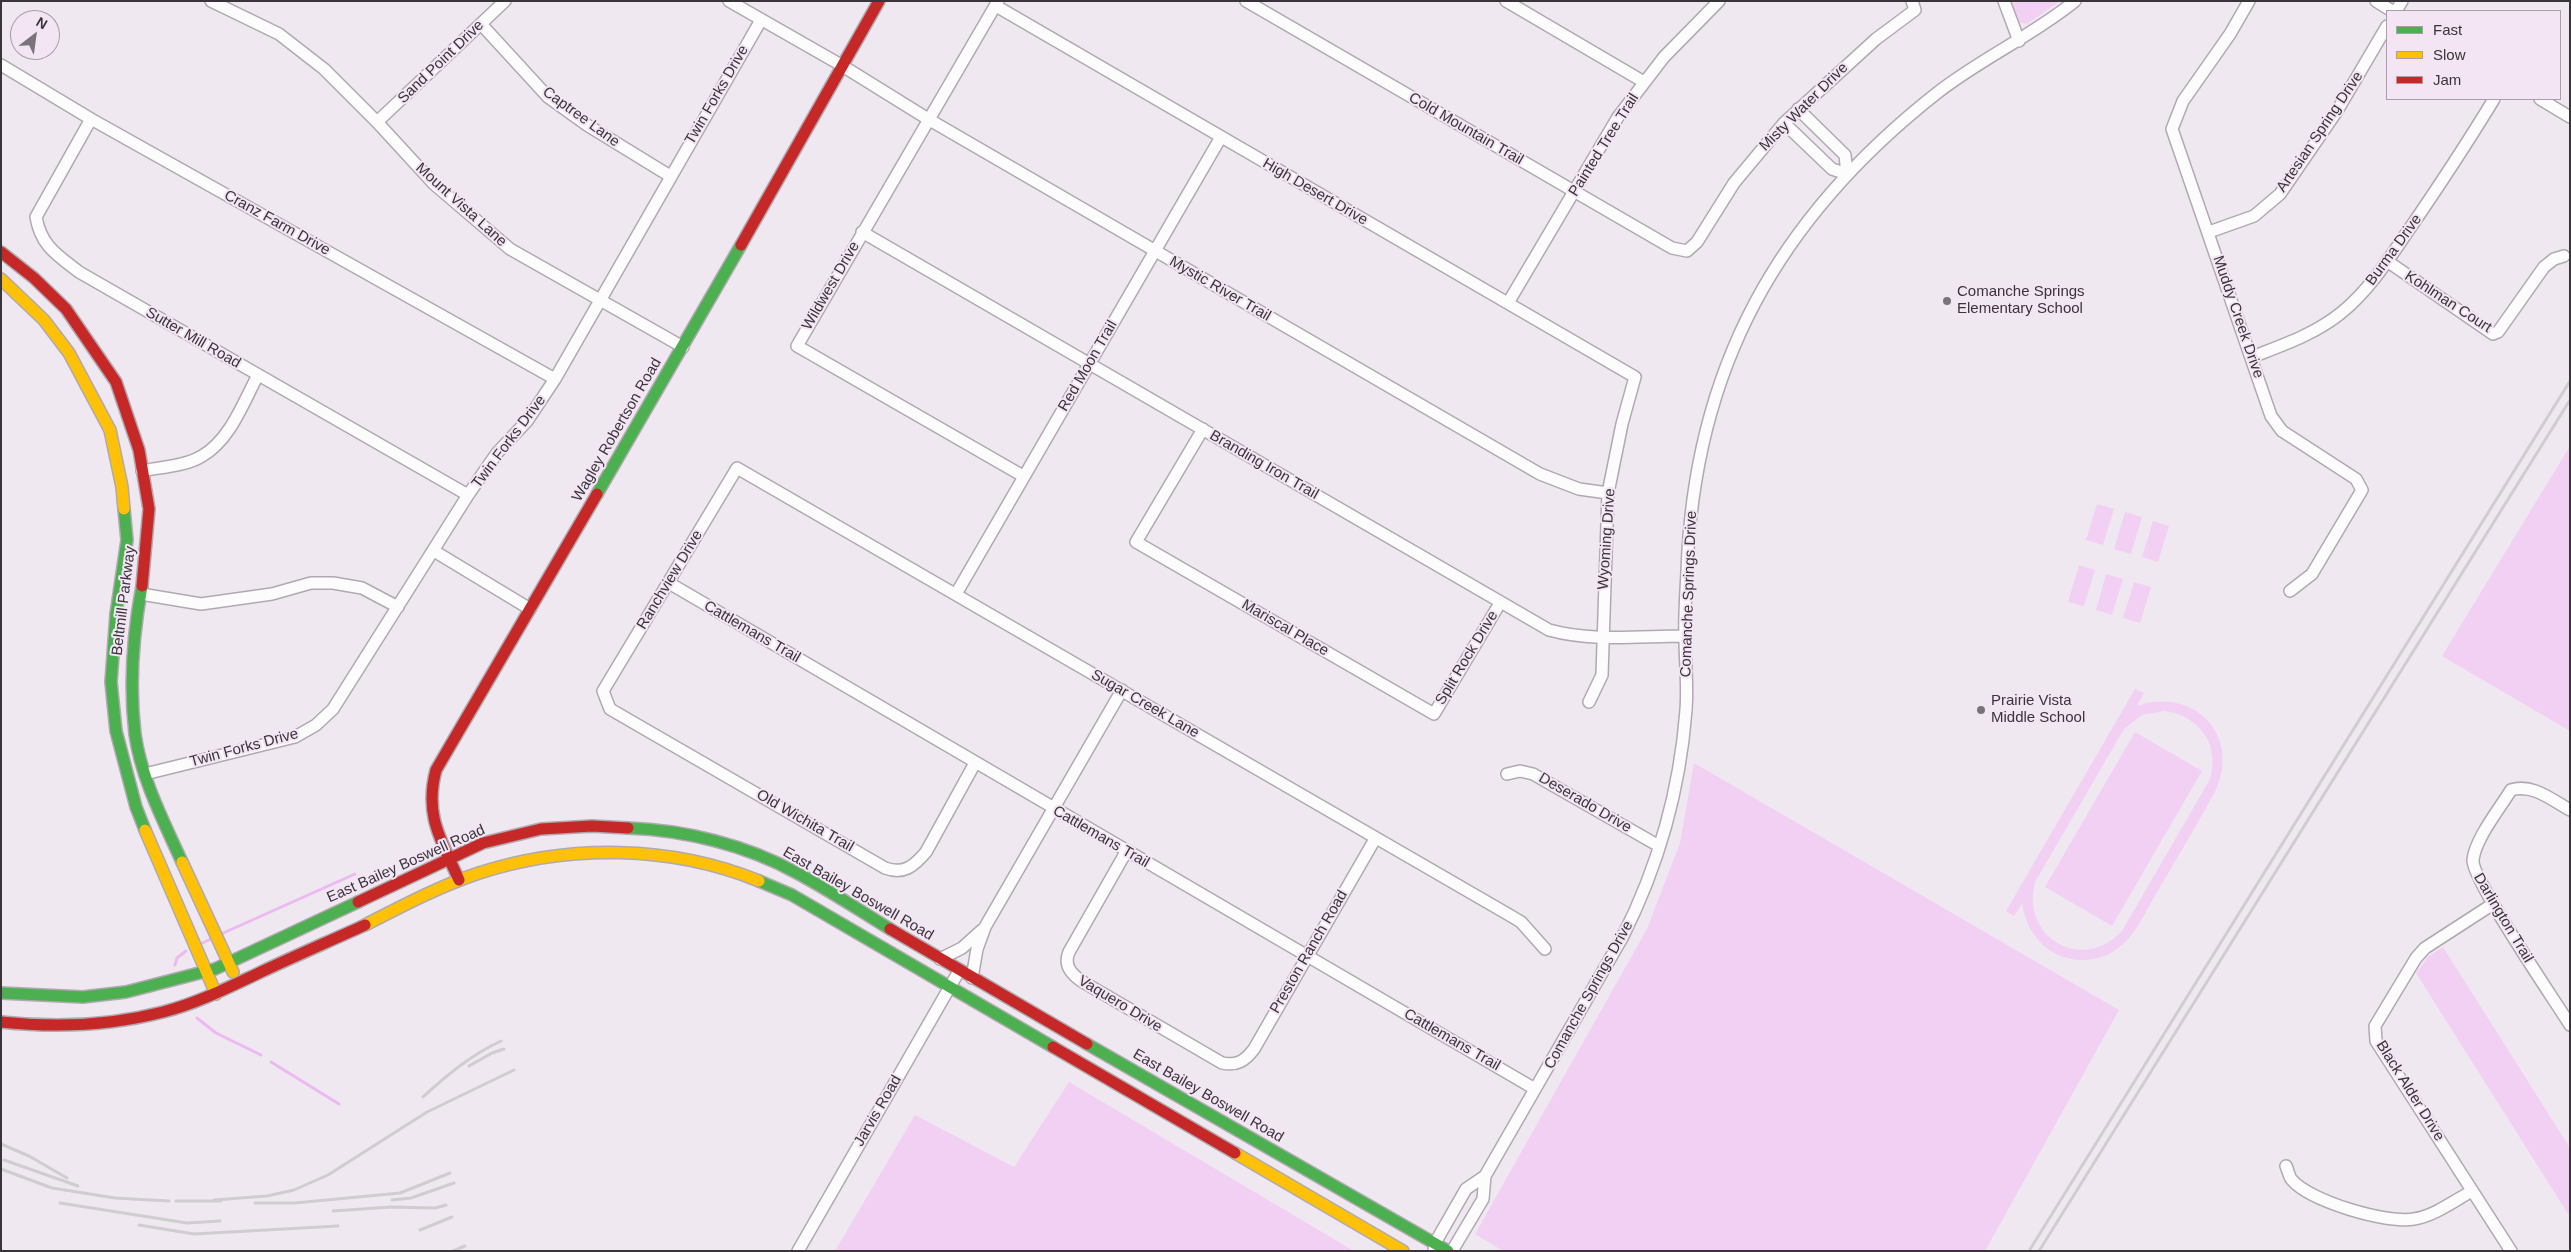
<!DOCTYPE html>
<style>
body{margin:0}
#map{position:relative;width:2571px;height:1252px;overflow:hidden;background:#f0e8f0;font-family:Helvetica,sans-serif}
canvas{display:block}
.frame{position:absolute;inset:0;border:2px solid #39343a;pointer-events:none}
.legend{position:absolute;left:2386px;top:10px;width:175px;height:90px;box-sizing:border-box;background:#f3e5f4;border:1px solid #a99eaa;margin:0;padding:6px 9px;list-style:none;font-size:15px;color:#39343a}
.legend li{display:flex;align-items:center;gap:10px;height:25px}
.legend b{width:25px;border:1px solid #a99eaa}
.north{position:absolute;left:10px;top:10px;width:50px;height:50px;box-sizing:border-box;background:#f3e5f4;border:1px solid #a99eaa;border-radius:50%;rotate:30deg;font-size:14px;font-weight:700;line-height:20px;text-align:center;color:#39343a}
.north::after{content:'';display:block;margin:auto;width:18px;height:22px;background:#79737a;clip-path:polygon(50% 0,100% 100%,50% 72%,0 100%)}
</style>
<div id="map">
<canvas width="2571" height="1252"></canvas>
<div class="frame"></div>
<ul class="legend">
<li><b style="height:6px;background:#4caf50"></b>Fast</li>
<li><b style="height:6px;background:#ffc107"></b>Slow</li>
<li><b style="height:6px;background:#c62828"></b>Jam</li>
</ul>
<div class="north">N</div>
</div>
<script>
const ctx = document.querySelector('canvas').getContext('2d');
ctx.lineJoin = 'round';
function fillPath(path, color) {
  ctx.fillStyle = color;
  ctx.fill(path, 'evenodd');
}
function trace(path, color, width, dash) {
  ctx.strokeStyle = color;
  ctx.lineWidth = width;
  ctx.lineCap = dash ? 'butt' : 'round';
  ctx.setLineDash(dash || []);
  ctx.stroke(path);
}
function label(font, color, halo, rows, align = 'center') {
  ctx.font = font + ' Helvetica,sans-serif';
  ctx.lineWidth = 4;
  ctx.setLineDash([]);
  ctx.textBaseline = 'middle';
  ctx.strokeStyle = halo;
  ctx.fillStyle = color;
  for (const [text, x, y, turn = 0] of rows) {
    ctx.save();
    ctx.translate(x, y);
    ctx.rotate((+turn || 0) * Math.PI / 180);
    ctx.textAlign = isNaN(turn) ? turn : align;
    if (halo) ctx.strokeText(text, 0, 0);
    ctx.fillText(text, 0, 0);
    ctx.restore();
  }
}
fillPath(new Path2D(`
 M2010,1h50l-33,23 -9,-2z
 M2570,446v285l-128,-75z
 M2097,504l17,5 -11,36 -17,-5z
 M2125,512l17,5 -11,37 -17,-5z
 M2153,521l16,5 -11,36 -16,-5z
 M2079,565l16,5 -11,36 -16,-4z
 M2106,574l17,5 -11,36 -16,-5z
 M2134,582l17,5 -11,36 -17,-5z
 M2135,689l9,4 -7,13c57,-20 105,30 78,86 -19,34 -39,68 -59,102 -10,17 -19,38 -34,51 -17,16 -43,19 -64,10 -21,-10 -32,-29 -36,-51l-8,12 -8,-5zM2165,711c35,5 55,34 45,68l-88,152c-40,43 -102,6 -87,-49l89,-153 18,-14z
 M2135,732l67,39 -90,155 -67,-39z
 M1694,763l425,247 -134,241h-482l-28,-17 172,-305 33,-86z
 M2443,947l127,201v69l-154,-244 12,-16z
 M1069,1082l285,169h-519l80,-136 99,52z`), '#f1d0f4');
trace(new Path2D(`
 M221,934l134,-60
 M198,945l13,-6
 M175,965l2,-7 9,-7
 M197,1018l19,15 45,22
 M271,1062l68,42`), '#ebbaf1', 3);
const street = new Path2D(`
 M211,1l68,33 45,35 53,53 57,62 76,65 173,98
 M729,1l112,64 87,54 612,355 39,15 29,4
 M998,1l-201,345 226,130
 M1246,1l426,247 15,3 10,-9 37,-59 50,-60 92,-84 39,-29 -3,-9
 M1506,1l138,81
 M2004,1l15,40
 M2249,1l-19,33 -47,67 -11,28 99,287 11,15 74,48 6,11 -50,84 -22,17
 M2376,1l16,10
 M996,6l639,371 -13,47 -14,69 -6,182 -13,27
 M2396,11l6,-10
 M481,24l67,73 39,28 83,51
 M1,65l90,54 464,260
 M2540,99l30,18
 M91,119l-55,98c5,29 21,38 43,55l389,223
 M377,122l128,-121
 M1784,123l48,46 15,5 -2,-19 -47,-46
 M862,232l687,398c43,12 91,6 135,6
 M2209,232l45,-16 26,-22 57,-83 50,-85
 M2387,261l106,73 5,-2 46,-65 10,-8 10,-3
 M1508,303l110,-186 46,-60 55,-56
 M2252,357c31,-12 63,-23 89,-44 27,-22 46,-51 65,-79 31,-45 60,-89 88,-135
 M1203,429l-67,113 298,172 66,-111
 M142,471c19,-4 44,-5 60,-15 28,-16 41,-53 56,-81
 M434,551l96,58
 M669,583l866,506
 M141,594l60,10 71,-10 39,-11h22l29,5 36,19
 M956,594l265,-457
 M975,763l-49,89c-12,14 -22,23 -41,16l-275,-159 -7,-18 134,-223 774,448 10,6 24,27
 M145,774l150,-37 21,-12 17,-16 135,-214 29,-42 30,-32 28,-42 206,-359
 M1507,774l13,-3 13,3 126,72
 M2570,810c-18,-10 -38,-27 -59,-20 -11,18 -36,49 -38,70 -2,18 82,141 97,165
 M1126,852l-57,100c-6,14 3,23 14,30l139,81c15,3 23,-2 32,-14l121,-210
 M2493,904l-68,44 -9,10 -41,68 1,15 135,210
 M940,959l22,-11 20,-18
 M972,978l5,-29 8,-22 137,-237
 M2286,1166c2,4 3,11 6,14 18,21 94,44 122,39 20,-3 40,-18 58,-28
 M798,1251l161,-280
 M1434,1251l1,-8 31,-54 19,-13 137,-238c36,-71 58,-149 64,-228 2,-24 -1,-48 -1,-72 -1,-22 1,-45 2,-67 7,-203 91,-353 250,-478 43,-34 95,-57 138,-92
 M1452,1251l31,-52 2,-23`);
const fast = new Path2D(`
 M597,494l144,-249
 M124,509l3,31 -11,74 -5,68 5,49 20,76 9,23
 M142,586c-9,48 -13,98 -7,148 6,44 29,88 47,128
 M628,828c57,2 118,17 169,45 32,17 62,37 93,56
 M759,881l33,14 261,152
 M1,993l82,4 43,-5 89,-23 143,-67
 M1087,1044l361,207`);
const slow = new Path2D(`
 M1,279l43,41 25,33 41,77 12,57 2,22
 M145,830l71,164
 M182,862l51,110
 M365,925c37,-19 75,-39 114,-52 90,-29 192,-28 280,8
 M1235,1153l168,98`);
const jam = new Path2D(`
 M741,245l138,-244
 M1,252l33,26 32,31 50,73 23,68 10,59 -7,77
 M459,880c-18,-40 -35,-65 -23,-110l161,-276
 M358,902l125,-59 58,-14 51,-3 36,2
 M890,929l197,115
 M1,1022c55,6 108,4 162,-10 35,-9 66,-25 98,-40 34,-16 69,-31 104,-47
 M1053,1047l182,106`);
trace(street, '#afa9b0', 14);
trace(fast, '#afa9b0', 14);
trace(slow, '#afa9b0', 14);
trace(jam, '#afa9b0', 14);
trace(street, '#fdfcfd', 11);
trace(fast, '#4caf50', 11);
trace(slow, '#ffc107', 11);
trace(jam, '#c62828', 11);
trace(new Path2D(`
 M469,1066l23,-13 12,-4
 M423,1097c24,-22 48,-42 78,-56
 M1,1144l28,12 38,22
 M4,1160l74,26
 M1,1169l51,19 63,10 54,3
 M214,1200l53,-4 27,-6 34,-15 99,-63 87,-42
 M392,1200l19,-2 43,-15
 M176,1201h45
 M60,1203l127,20 33,-2
 M255,1203h40l105,-10 50,-20
 M333,1211l58,-4 44,1 11,-3
 M139,1225l55,9 144,-8
 M420,1230l32,-13
 M453,1251l12,-5
 M2029,1251l541,-870
 M2039,1251l531,-851`), '#cfcdd0', 3);
for (const [x, y, r, color] of [
 [1947,301,5,"#79737a"],
 [1981,710,5,"#79737a"]
]) {
  const dot = new Path2D();
  dot.arc(x, y, r, 0, 2 * Math.PI);
  ctx.fillStyle = color;
  ctx.fill(dot);
  trace(dot, '#f3e5f4', 2);
}
label('15px', '#39343a', '#f3e5f4', [
 ["Sand Point Drive",441,62,-44],
 ["Twin Forks Drive",717,95,-60],
 ["Misty Water Drive",1804,107,-45],
 ["Captree Lane",581,117,36],
 ["Cold Mountain Trail",1466,129,30],
 ["Artesian Spring Drive",2320,132,-56],
 ["Painted Tree Trail",1604,145,-58],
 ["High Desert Drive",1315,192,30],
 ["Mount Vista Lane",461,205,42],
 ["Cranz Farm Drive",277,223,29],
 ["Burma Drive",2394,250,-54],
 ["Wildwest Drive",831,286,-60],
 ["Mystic River Trail",1220,289,30],
 ["Kohlman Court",2448,302,33],
 ["Muddy Creek Drive",2238,317,71],
 ["Sutter Mill Road",193,338,30],
 ["Red Moon Trail",1088,366,-60],
 ["Wagley Robertson Road",617,430,-60],
 ["Twin Forks Drive",509,442,-53],
 ["Branding Iron Trail",1264,465,30],
 ["Wyoming Drive",1607,539,-86],
 ["Ranchview Drive",670,580,-59],
 ["Comanche Springs Drive",1689,594,-88],
 ["Beltmill Parkway",124,601,-83],
 ["Mariscal Place",1285,628,30],
 ["Cattlemans Trail",752,632,30],
 ["Split Rock Drive",1467,658,-59],
 ["Sugar Creek Lane",1145,704,30],
 ["Twin Forks Drive",244,748,-15],
 ["Deserado Drive",1585,803,30],
 ["Old Wichita Trail",805,821,30],
 ["Cattlemans Trail",1101,837,30],
 ["East Bailey Boswell Road",406,864,-24],
 ["East Bailey Boswell Road",858,894,30],
 ["Darlington Trail",2503,918,59],
 ["Preston Ranch Road",1309,952,-60],
 ["Comanche Springs Drive",1589,995,-61],
 ["Vaquero Drive",1120,1004,31],
 ["Cattlemans Trail",1452,1040,30],
 ["Black Alder Drive",2410,1091,58],
 ["East Bailey Boswell Road",1208,1096,30],
 ["Jarvis Road",878,1111,-60]
]);
label('15px', '#39343a', '#f3e5f4', [
 ["Comanche Springs",1957,292],
 ["Elementary School",1957,309],
 ["Prairie Vista",1991,701],
 ["Middle School",1991,718]
], 'left');
</script>
